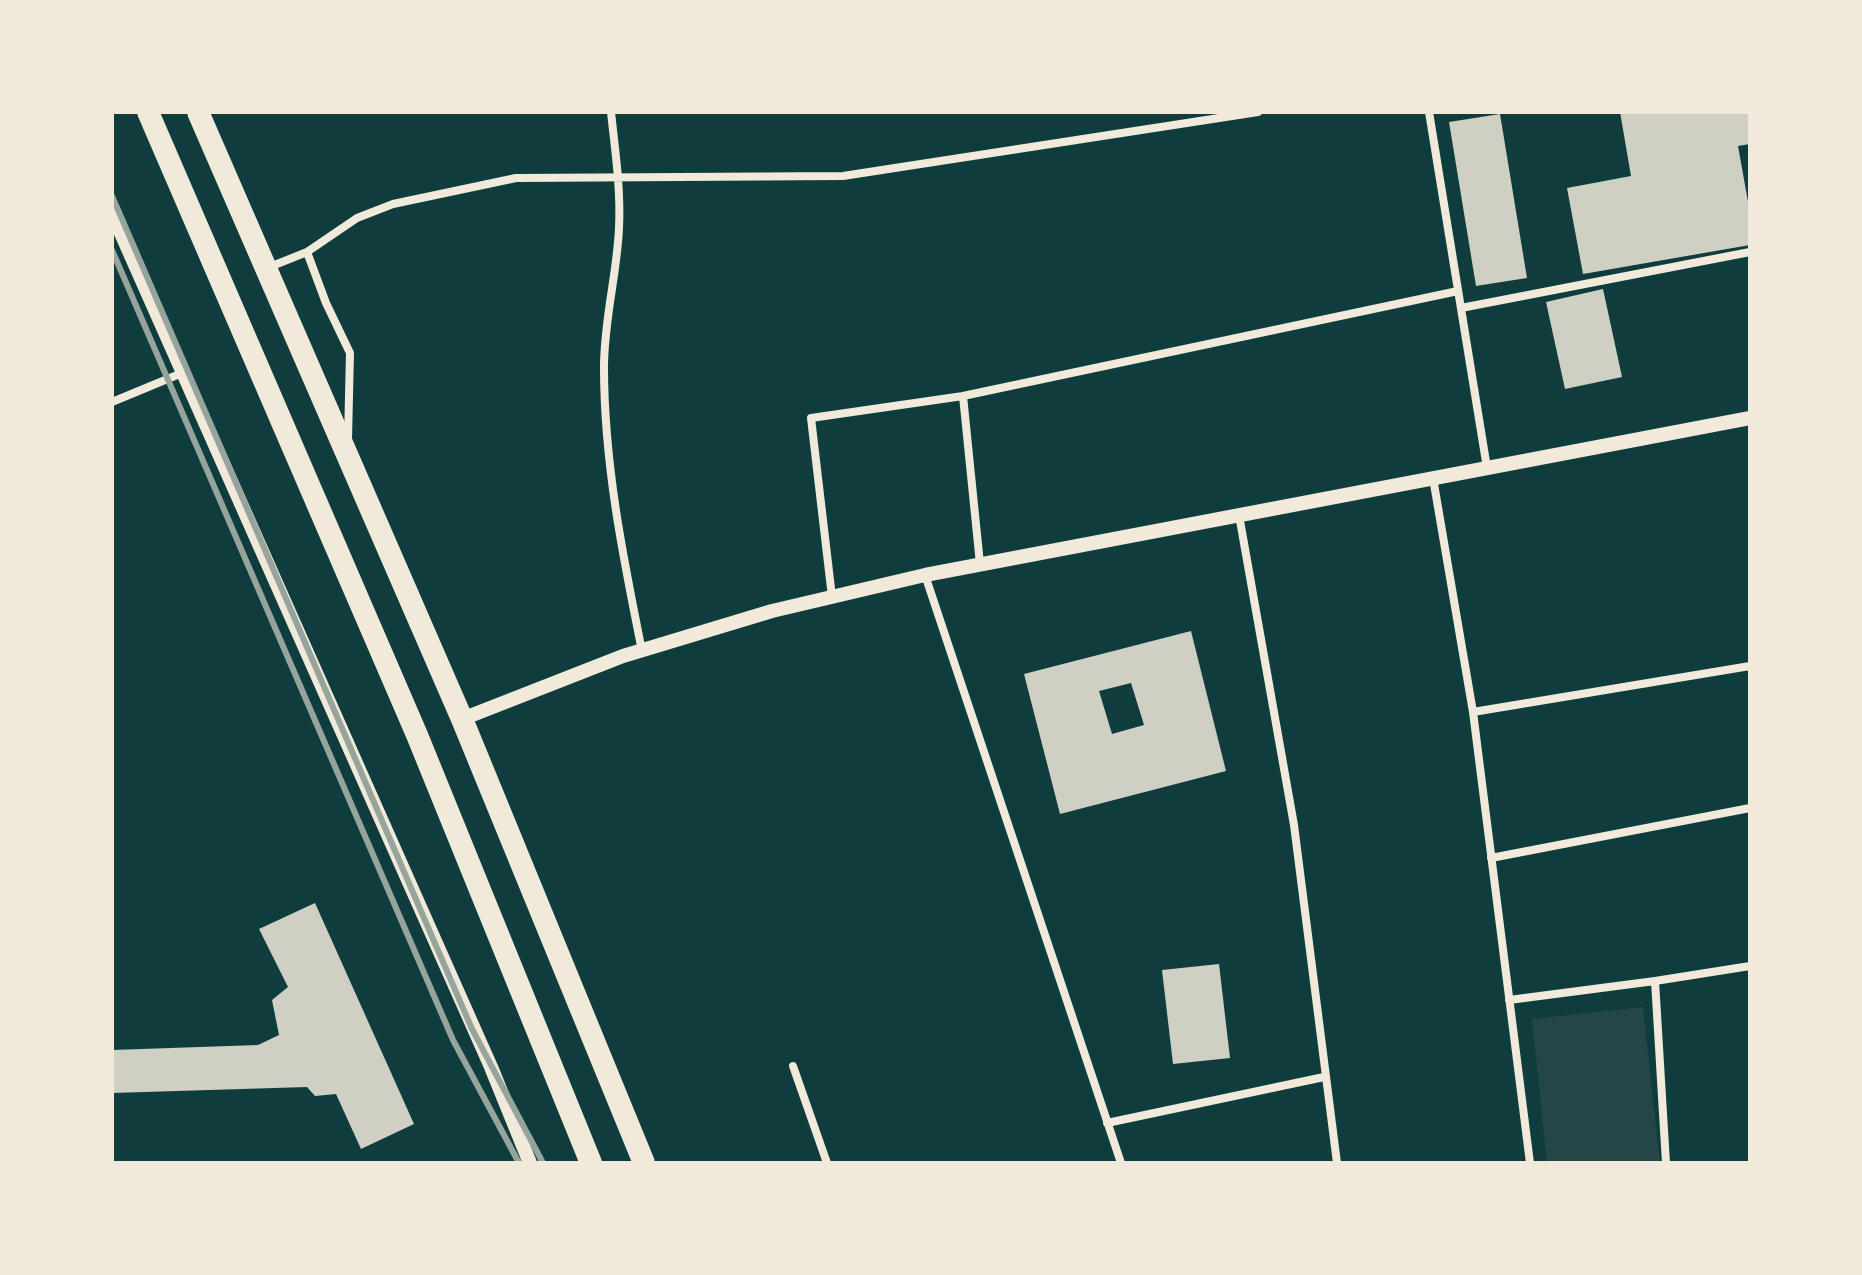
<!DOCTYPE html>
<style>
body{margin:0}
#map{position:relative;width:1862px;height:1275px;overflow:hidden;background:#0f3d3e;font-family:Manrope,sans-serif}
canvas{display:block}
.frame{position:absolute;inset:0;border:114px solid #f1e9da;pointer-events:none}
</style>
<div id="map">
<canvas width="1862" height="1275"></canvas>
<div class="frame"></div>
</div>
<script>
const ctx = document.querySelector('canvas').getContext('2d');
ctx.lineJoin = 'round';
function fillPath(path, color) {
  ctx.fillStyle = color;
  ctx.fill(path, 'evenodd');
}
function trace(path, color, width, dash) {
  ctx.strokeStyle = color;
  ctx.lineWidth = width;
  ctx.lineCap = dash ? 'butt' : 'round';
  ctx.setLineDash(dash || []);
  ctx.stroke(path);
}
fillPath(new Path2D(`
 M1643,1007l17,156h-113l-15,-144z`), '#244646');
fillPath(new Path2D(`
 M1620,112h130v32l-12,2 12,67v32l-167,29 -16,-86 64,-12z
 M1500,114l27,164 -51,8 -27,-164z
 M1603,289l19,88 -57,12 -19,-87z
 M1191,631l35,140 -166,43 -36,-140zM1131,683l13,42 -32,9 -13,-43z
 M315,903l99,221 -53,25 -25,-55 -21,2 -8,-9 -195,6v-43l146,-5 21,-10 -7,-35 16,-13 -29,-58z
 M1219,964l11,94 -57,6 -11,-94z`), '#cfcfc3');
trace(new Path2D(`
 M611,112c4,38 10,77 8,116 -2,46 -15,92 -15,139 0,96 19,190 38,284
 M1429,112l58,356
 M307,252l19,51 24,50 -2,86
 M267,268l40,-16 50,-34 36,-14 123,-26 327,-2 415,-64
 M1461,308l289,-56
 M963,396l17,168
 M112,402l70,-29
 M1433,478l40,234 57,451
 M1239,515l55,310 43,338
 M925,575l196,588
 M832,597l-21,-179 152,-22 495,-105
 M1473,712l277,-46
 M1491,858l259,-50
 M1509,1000l146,-19
 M793,1066l34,97
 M1107,1123l217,-46
 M1666,1163l-11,-182 95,-15`), '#f1e9da', 8);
trace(new Path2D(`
 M112,213l379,854 39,96
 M462,719l161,-63 149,-45 153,-36 825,-157`), '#f1e9da', 14);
trace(new Path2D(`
 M148,112l269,623 174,428
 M198,112l264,607 182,444`), '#f1e9da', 22);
trace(new Path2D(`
 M112,196l360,833 71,134
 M112,250l341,790 66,123`), '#97a49c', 6);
</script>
